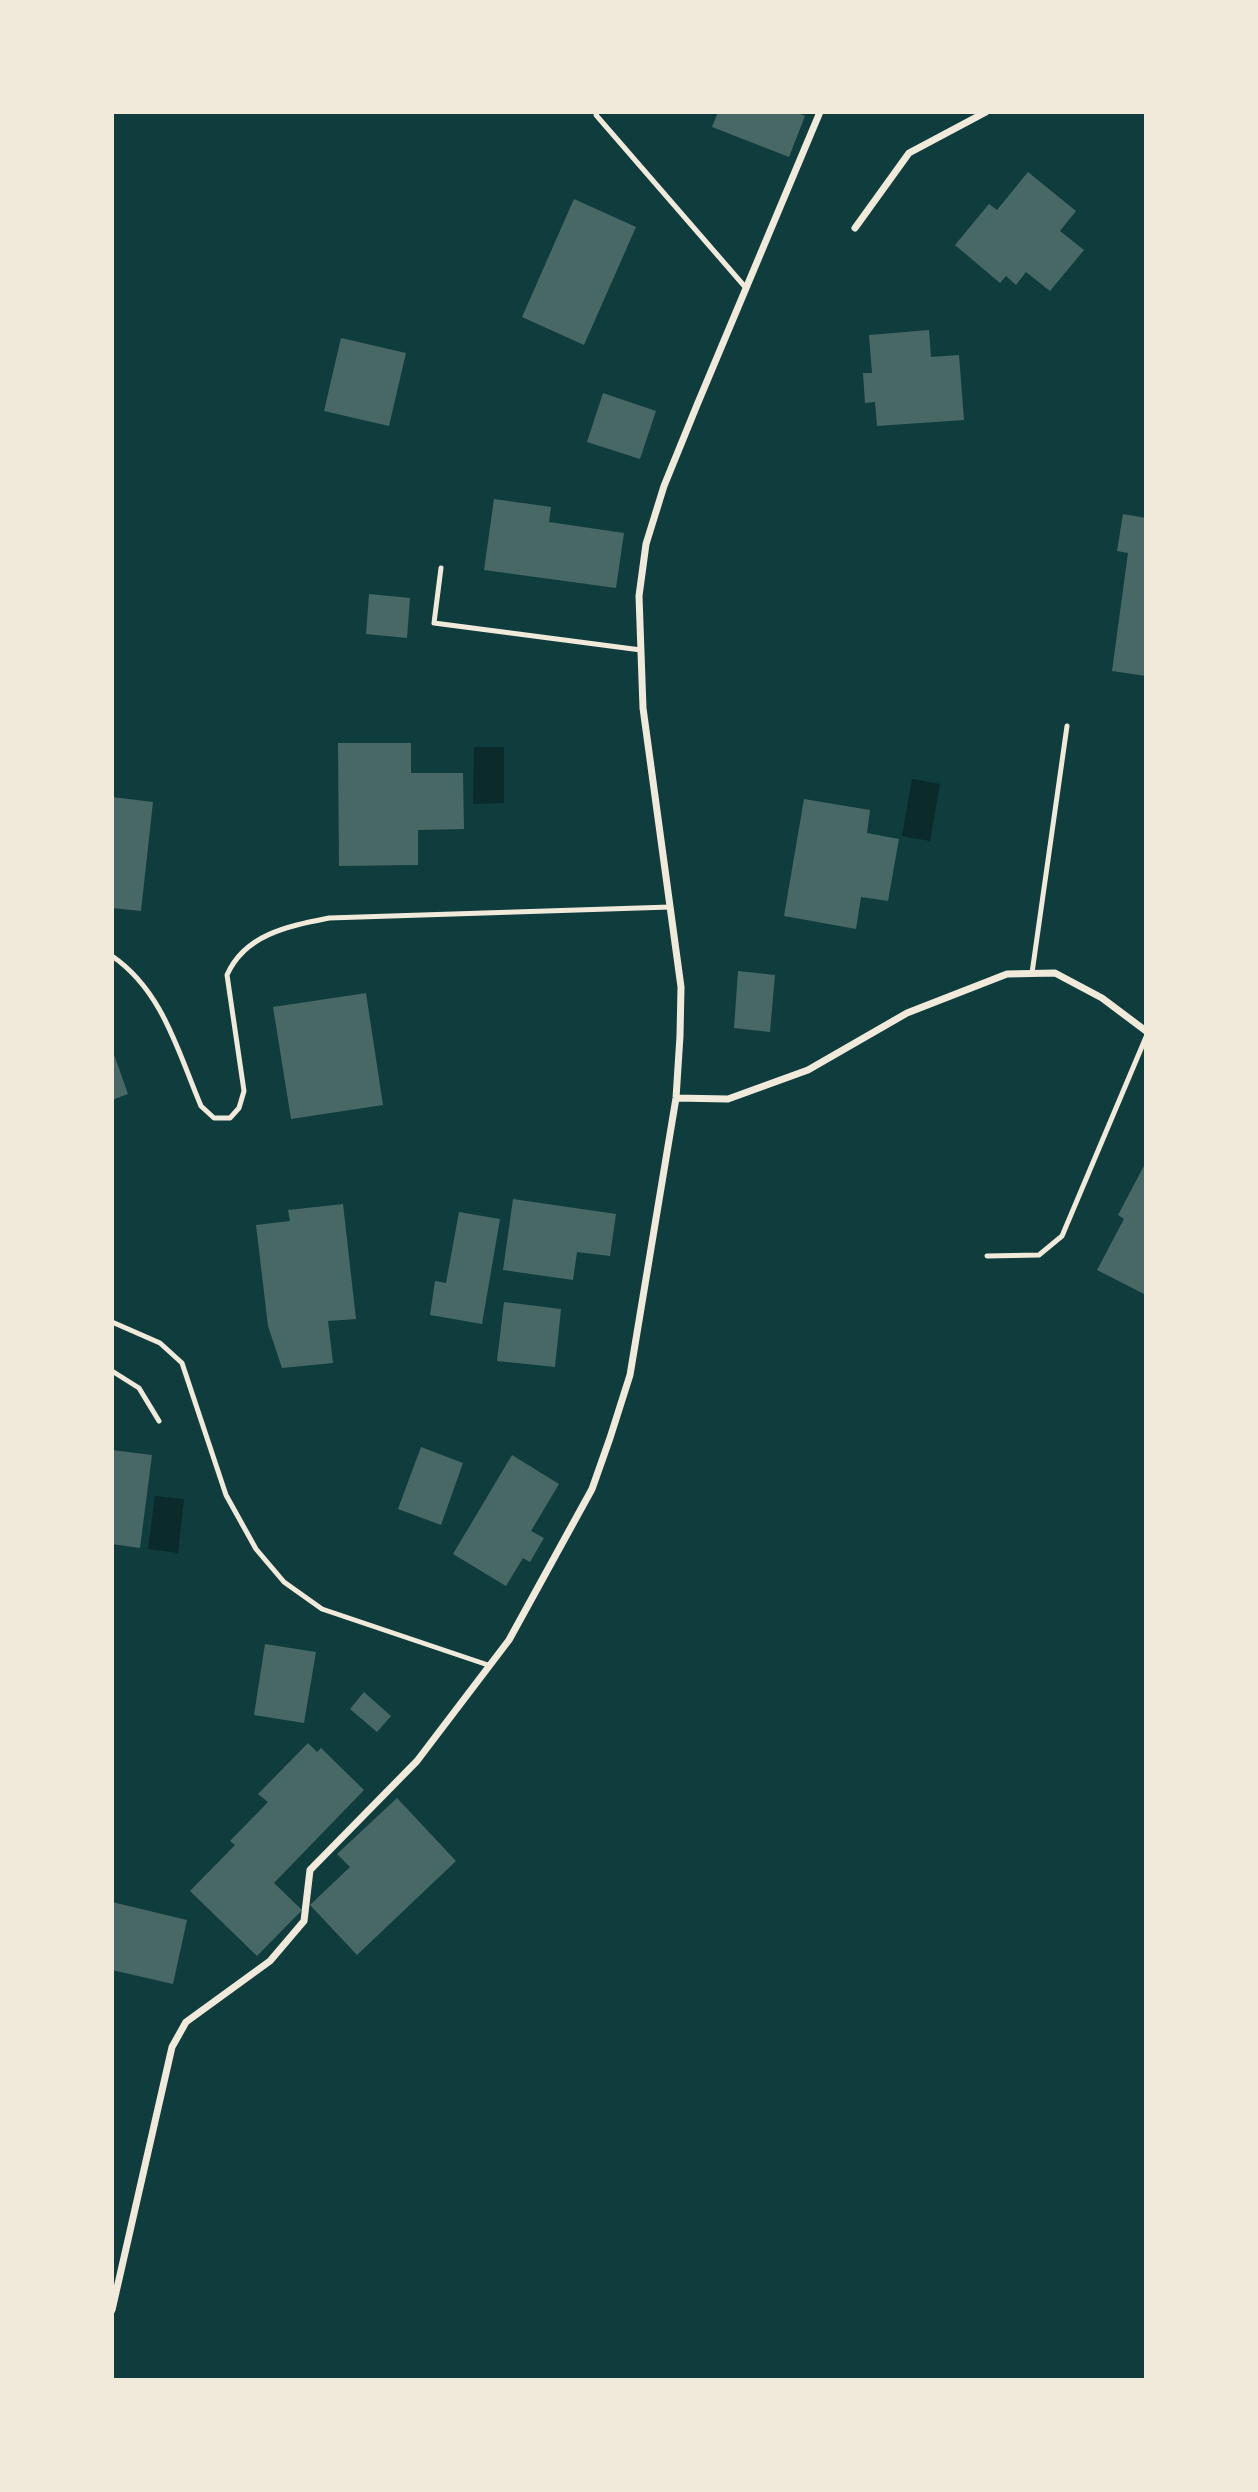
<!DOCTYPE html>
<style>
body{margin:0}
#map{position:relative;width:1258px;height:2492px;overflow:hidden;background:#0f3d3e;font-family:Overpass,sans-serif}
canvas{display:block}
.frame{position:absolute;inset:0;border:114px solid #f1e9da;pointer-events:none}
</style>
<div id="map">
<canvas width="1258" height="2492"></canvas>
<div class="frame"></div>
</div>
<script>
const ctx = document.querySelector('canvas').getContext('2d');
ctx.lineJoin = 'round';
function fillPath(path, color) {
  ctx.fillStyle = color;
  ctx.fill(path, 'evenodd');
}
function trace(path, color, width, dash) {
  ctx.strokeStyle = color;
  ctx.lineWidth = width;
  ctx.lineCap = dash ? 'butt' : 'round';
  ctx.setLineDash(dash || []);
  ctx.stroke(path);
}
fillPath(new Path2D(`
 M474,747h30v56l-31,1z
 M912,779l28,5 -10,57 -28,-5z
 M155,1496l29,3 -6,54 -30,-4z`), '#0a2a2b');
fillPath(new Path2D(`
 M718,112h78l9,4 -16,41 -77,-30z
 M1028,172l48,39 -16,20 24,19 -34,41 -24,-19 -10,13 -10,-9 -6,7 -45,-38 34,-41 8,6z
 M574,199l62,28 -52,118 -62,-28z
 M929,330l2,27 28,-2 5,65 -87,6 -2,-24 -10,1 -2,-30h9l-3,-38z
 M341,338l65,15 -17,73 -65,-15z
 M603,393l53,18 -16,48 -53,-17z
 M494,499l57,8 -2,15 75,11 -8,55 -132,-18z
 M1123,514l23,4v158l-34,-5 16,-118 -11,-2z
 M369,594l41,4 -3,40 -41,-4z
 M338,743h73v30h52l1,56 -46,1v35l-79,1z
 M112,797l41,5 -12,109 -29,-3z
 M804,799l66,11 -3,23 32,6 -11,62 -27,-4 -5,32 -72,-13z
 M738,971l37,4 -5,57 -36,-4z
 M366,993l17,112 -92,14 -18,-112z
 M112,1049l16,45 -16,6z
 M1146,1162v133l-49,-25 27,-51 -6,-4z
 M513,1199l103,15 -6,42 -33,-4 -4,28 -70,-10z
 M343,1204l13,115 -28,2 5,42 -51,5 -14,-42 -12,-101 34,-4 -2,-11z
 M459,1212l41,7 -18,105 -52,-9 5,-34 11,2z
 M504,1302l57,7 -6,58 -58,-6z
 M421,1447l42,16 -22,62 -43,-16z
 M112,1450l40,5 -12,93 -28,-4z
 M512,1455l47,29 -28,47 13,7 -14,24 -7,-4 -17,28 -53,-32z
 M265,1644l51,8 -12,71 -50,-8z
 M364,1692l27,24 -14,16 -27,-23z
 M308,1743l9,9 4,-4 43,42 -90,93 28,27 -45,46 -67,-65 45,-46 -5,-4 38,-39 -10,-8z
 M397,1798l59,63 -99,94 -47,-50 40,-38 -13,-13z
 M112,1902l75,18 -14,64 -61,-14z`), '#486865');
trace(new Path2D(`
 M597,112l-1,3 150,173
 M441,568l-7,55 207,27
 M112,956c51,35 66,96 89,150l13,12h16l9,-10 5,-17 -17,-116c18,-41 62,-49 102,-57l341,-11
 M1032,973l35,-247
 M987,1256l52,-1 23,-19 84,-199
 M112,1322l48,21 22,20 44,132 30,54 28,33 38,27 166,56
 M112,1371l27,17 20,33`), '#f1e9da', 5);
trace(new Path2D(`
 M855,228l54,-75 77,-41
 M676,1098l52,1 80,-29 99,-57 100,-39 48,-1 47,25 44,33
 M112,2310l60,-263 14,-25 84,-61 34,-40 6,-51 107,-109 92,-121 83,-151 18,-51 20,-63 46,-277 4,-62 1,-49 -38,-279 -4,-112 7,-52 18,-58 33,-81 123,-293`), '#f1e9da', 7);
</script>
